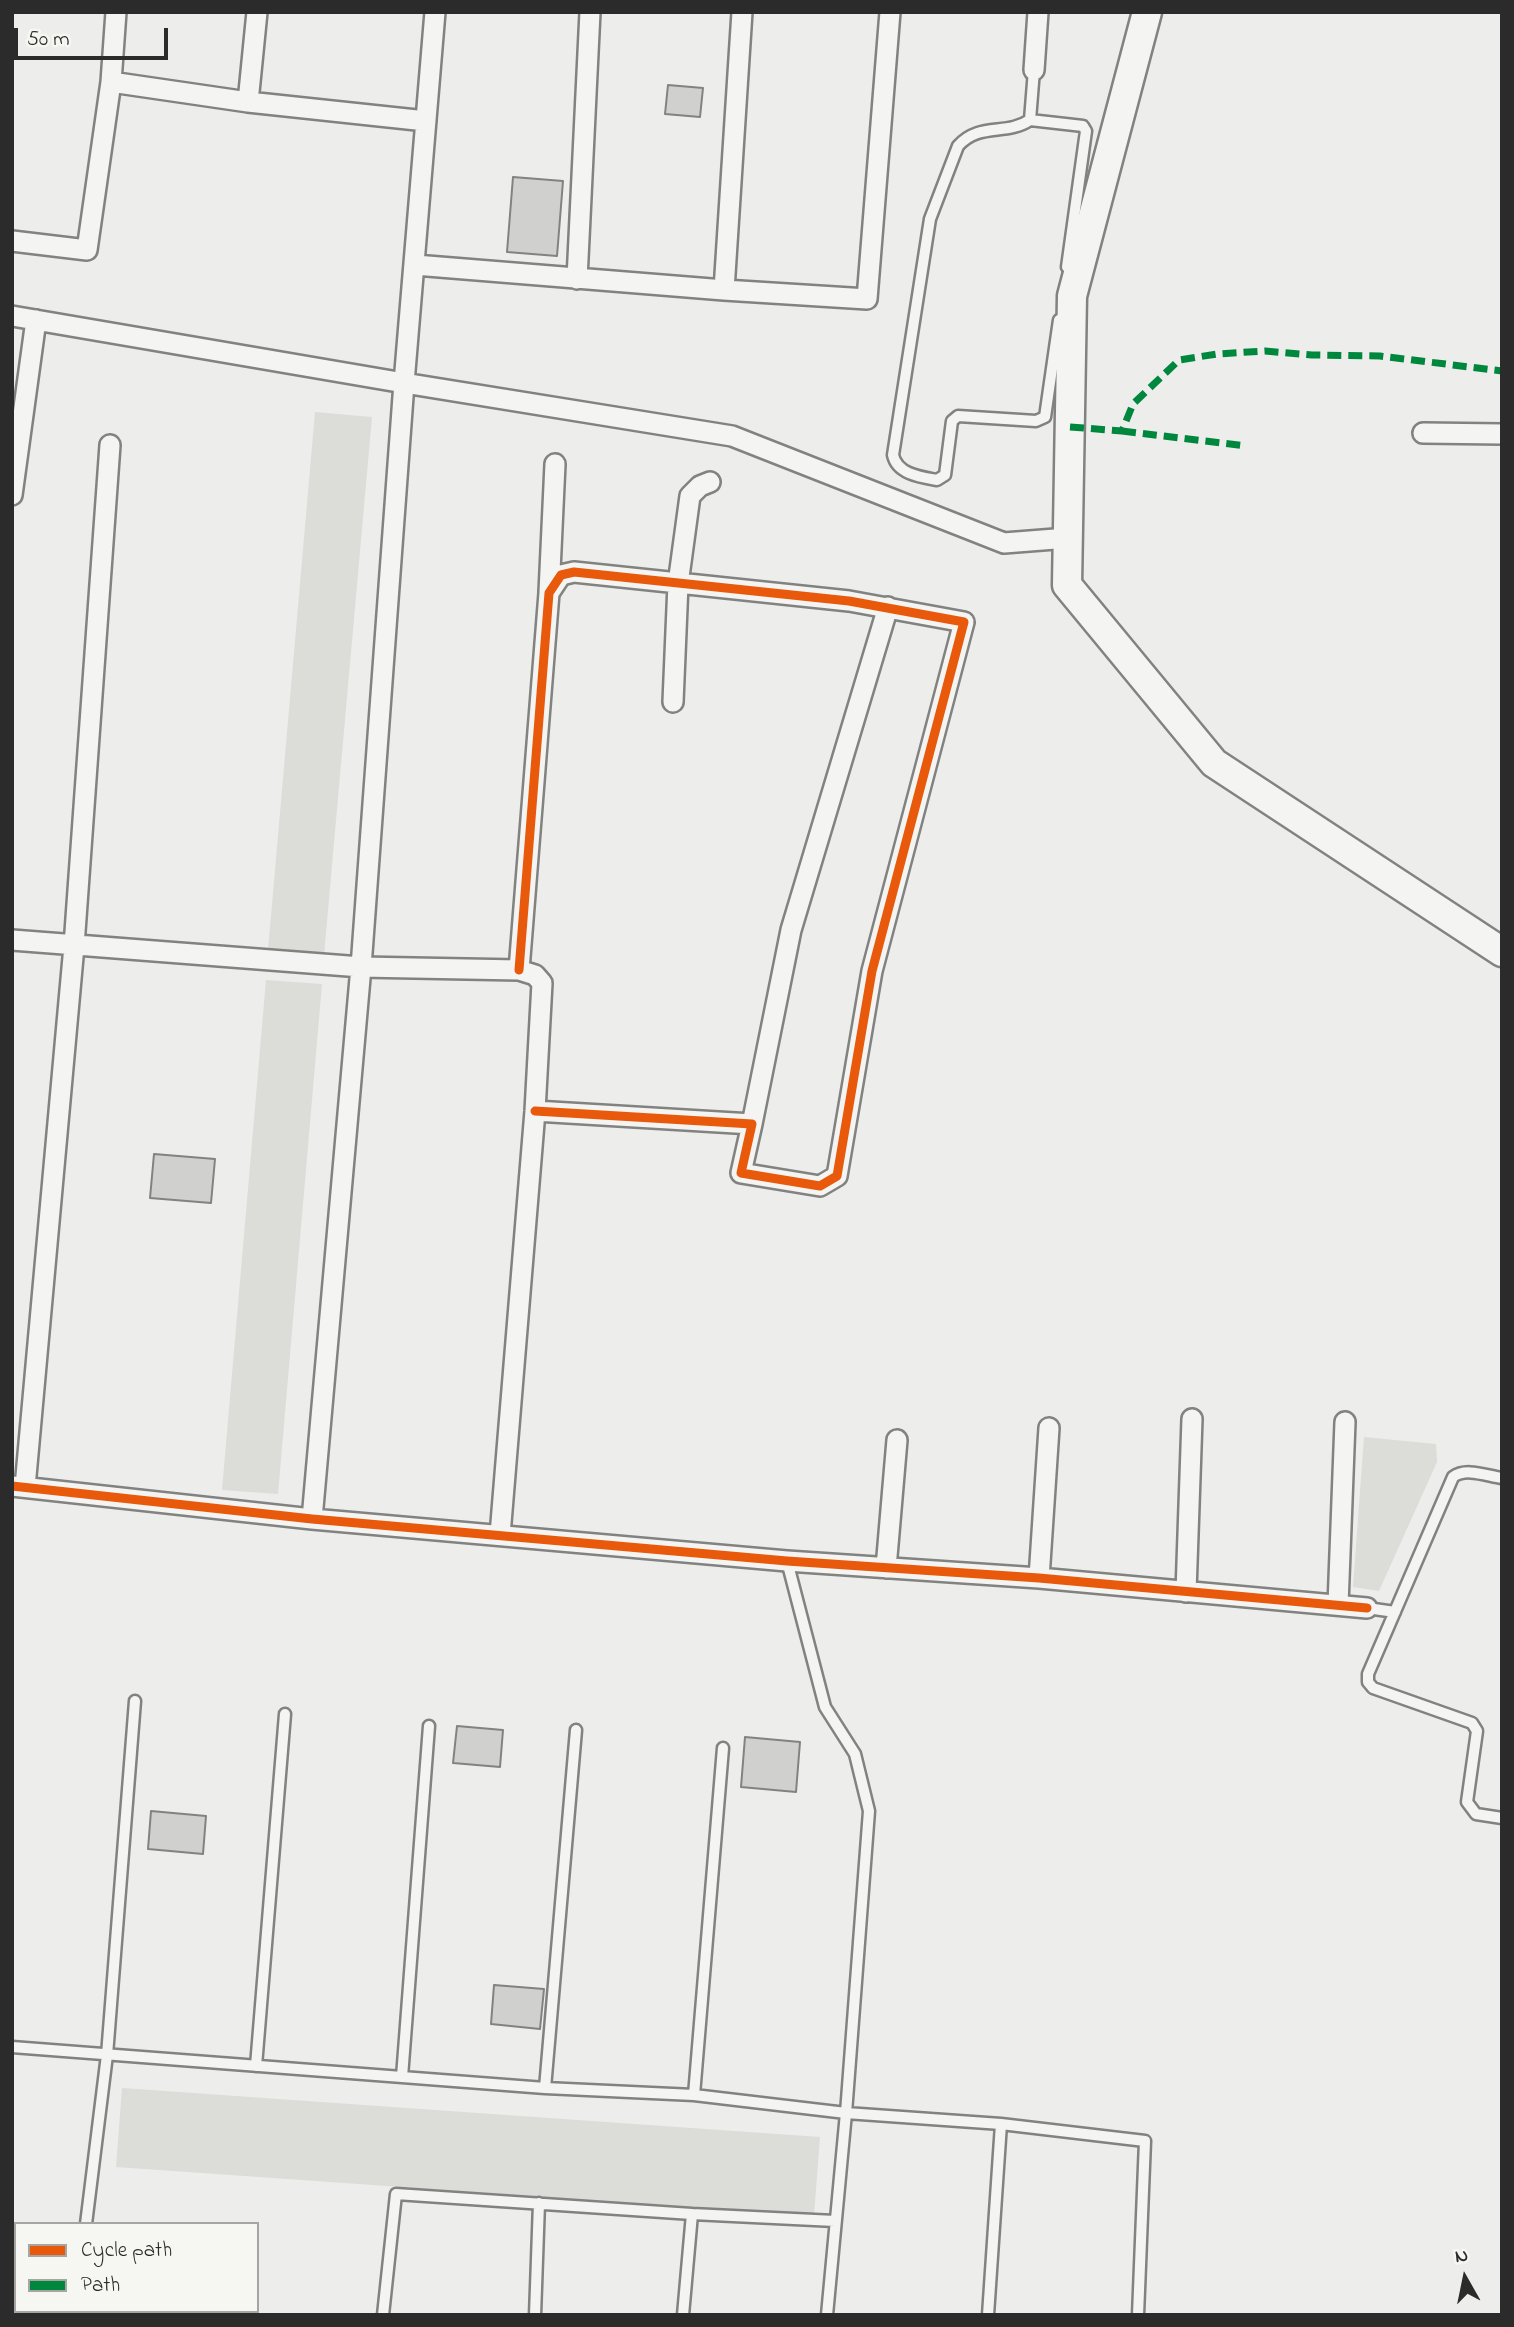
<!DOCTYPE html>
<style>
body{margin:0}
#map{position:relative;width:1514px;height:2327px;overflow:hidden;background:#ededeb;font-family:"Indie Flower",sans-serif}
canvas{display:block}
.frame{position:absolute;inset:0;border:14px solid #2b2b2b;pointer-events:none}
.legend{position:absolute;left:14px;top:2222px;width:245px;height:91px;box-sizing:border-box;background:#f6f6f2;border:2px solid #a5a5a2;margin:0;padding:9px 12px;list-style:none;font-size:21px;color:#2b2b2b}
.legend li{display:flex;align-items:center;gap:14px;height:35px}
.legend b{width:35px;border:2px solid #a5a5a2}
.north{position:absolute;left:1430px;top:2243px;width:70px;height:70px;-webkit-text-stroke:5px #f6f6f2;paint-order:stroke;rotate:351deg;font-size:19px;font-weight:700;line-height:28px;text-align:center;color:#2b2b2b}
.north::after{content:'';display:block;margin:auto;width:24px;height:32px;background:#2b2b2b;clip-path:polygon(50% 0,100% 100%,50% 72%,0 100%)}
.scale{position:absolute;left:14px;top:28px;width:154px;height:32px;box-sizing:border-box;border:4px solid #2b2b2b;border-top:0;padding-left:9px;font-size:21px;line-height:24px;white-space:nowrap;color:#2b2b2b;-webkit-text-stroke:5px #f6f6f2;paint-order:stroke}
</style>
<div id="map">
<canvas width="1514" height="2327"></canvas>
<div class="frame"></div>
<ul class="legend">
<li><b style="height:9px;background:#e8590c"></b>Cycle path</li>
<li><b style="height:9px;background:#00873e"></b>Path</li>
</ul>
<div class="north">N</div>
<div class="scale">50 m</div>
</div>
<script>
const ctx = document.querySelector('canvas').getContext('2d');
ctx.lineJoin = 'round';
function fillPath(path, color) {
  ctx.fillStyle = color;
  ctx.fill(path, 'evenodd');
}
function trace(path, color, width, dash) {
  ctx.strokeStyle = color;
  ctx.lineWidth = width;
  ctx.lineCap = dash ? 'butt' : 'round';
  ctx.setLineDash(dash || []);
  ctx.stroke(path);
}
fillPath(new Path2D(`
 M315,412l57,5 -48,538 -56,-5z
 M266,980l56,4 -44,510 -56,-4z
 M1364,1437l72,7 1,18 -58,129 -26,-4z
 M122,2088l698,49 -6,79 -698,-49z`), '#dcdcd9');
const building = new Path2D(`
 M668,85l35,3 -3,29 -35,-3z
 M513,177l50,4 -6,75 -50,-4z
 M154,1154l61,5 -4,44 -61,-5z
 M457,1726l46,4 -3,37 -47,-4z
 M745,1737l55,5 -4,50 -55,-5z
 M151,1811l55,5 -3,38 -55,-5z
 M494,1985l50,4 -4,40 -49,-5z`);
fillPath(building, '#d0d0cf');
trace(building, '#828281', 2);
const lane = new Path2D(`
 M1034,70l-4,50c-24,16 -51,2 -72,26l-28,73 -37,236c4,19 27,22 44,25l8,-5 7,-54 6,-5 78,5 9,-4 14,-97
 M1030,120l53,6 3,5 -19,136
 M1502,1478c-15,-2 -36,-11 -49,-1l-85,197v8l5,6 99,35 5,8 -10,71 9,12 26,4
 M787,1561l38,146 30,47 14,57 -23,302 -19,202
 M1367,1608l28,4
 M12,2047l533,41 149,7 152,18 155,11 144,17 -7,174
 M256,2066l29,-352
 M402,2077l27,-351
 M545,2088l31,-358
 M694,2095l29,-347
 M86,2224l21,-169 28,-354
 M74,2315l1,-4
 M383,2315l13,-121 296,20 143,7
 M535,2315l4,-112
 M683,2315l9,-101
 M988,2315l13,-191`);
const street = new Path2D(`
 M1034,70l4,-58
 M111,82l137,20 178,19
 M248,102l9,-90
 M12,241l75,9 24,-168 5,-70
 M415,265l309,25 143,9 23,-287
 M577,279l13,-267
 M724,290l18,-278
 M12,316l392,67 328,53 272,107 64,-5
 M1423,433l79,1
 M12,495l24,-175
 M549,592l6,-128
 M673,702l5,-118 12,-88 10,-10 10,-4
 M12,940l349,27 158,3 16,5 7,8 -7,128 -35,424
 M519,970l30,-377 12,-18 13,-3 275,29 115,21 -92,349 -35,205 -17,10 -79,-13 11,-49 -217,-13
 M752,1124l39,-194 97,-323
 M12,1486l300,33 475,42 252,17 328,30
 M25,1487l49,-541 36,-501
 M312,1519l49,-552 43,-584 31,-371
 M886,1568l11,-128
 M1039,1578l10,-150
 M1186,1592l6,-173
 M1338,1605l7,-183`);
const secondary = new Path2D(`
 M1147,12l-75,284 -5,289 147,178 288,189`);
trace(lane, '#828281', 15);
trace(street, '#828281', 24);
trace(secondary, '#828281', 33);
trace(lane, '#f4f4f2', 10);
trace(street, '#f4f4f2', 19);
trace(secondary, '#f4f4f2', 28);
trace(new Path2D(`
 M1070,427l52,4 11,-27 46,-44 38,-6 48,-3 47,4 68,1 122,15
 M1122,431l125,15`), '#00873e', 7, [14, 7]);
trace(new Path2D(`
 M519,970l30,-377 12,-18 13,-3 275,29 115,21 -92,349 -35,205 -17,10 -79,-13 11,-49 -217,-13
 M12,1486l300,33 475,42 252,17 328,30`), '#e8590c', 9);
</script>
